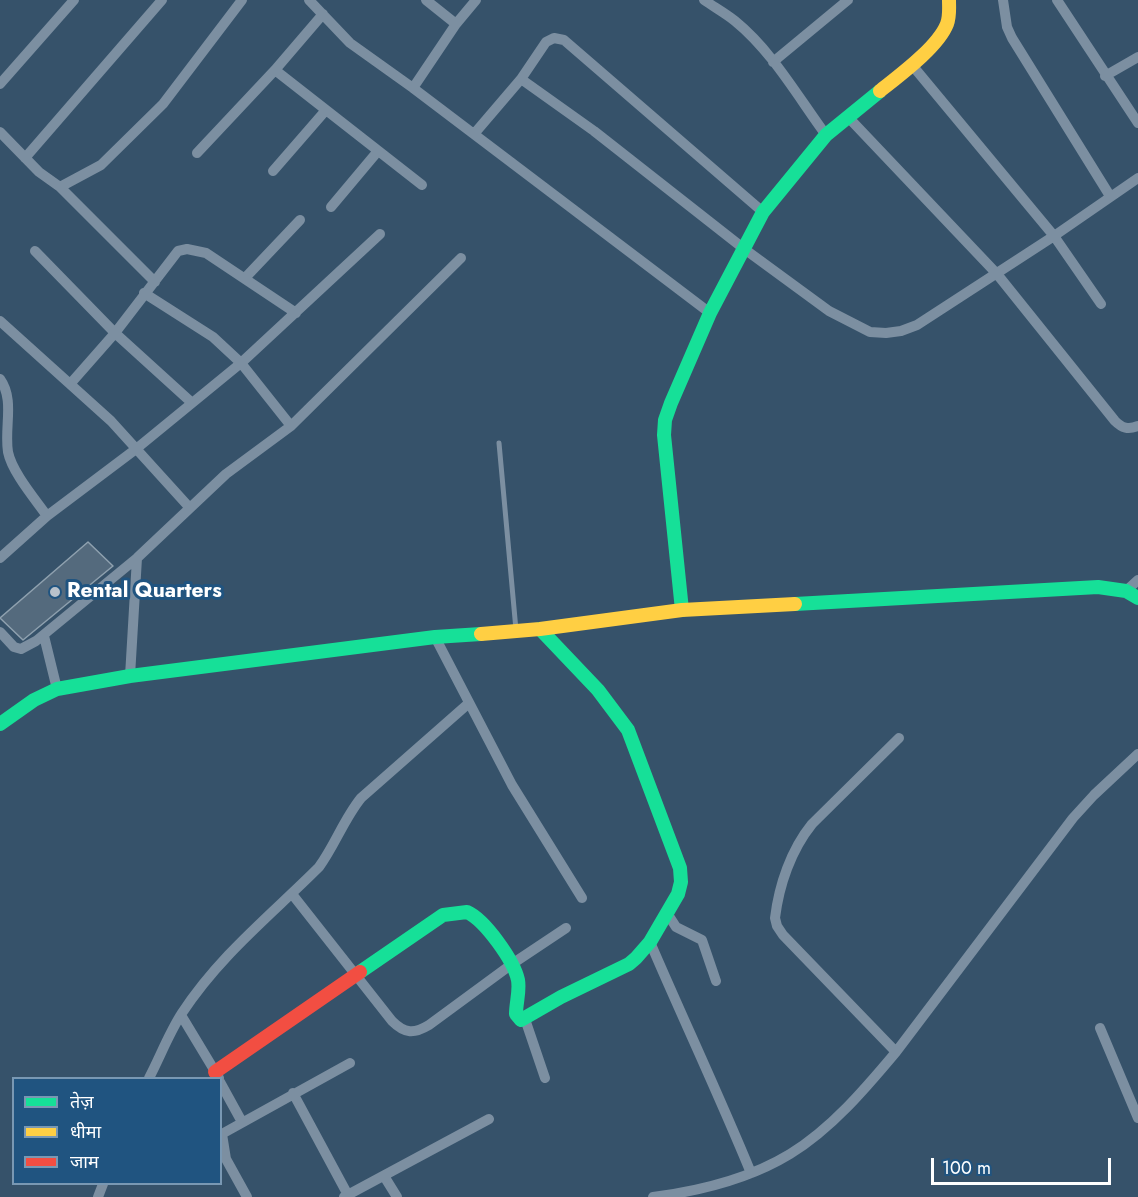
<!DOCTYPE html>
<meta charset="utf-8">
<style>
body{margin:0}
#map{position:relative;width:1138px;height:1197px;overflow:hidden;background:#36526a;font-family:Jost,"Noto Sans Devanagari",sans-serif}
canvas{display:block}
.legend{position:absolute;left:12px;top:1077px;width:210px;height:108px;box-sizing:border-box;background:#205480;border:2px solid #7998b3;margin:0;padding:8px 10px;list-style:none;font-size:18px;color:#fff}
.legend li{display:flex;align-items:center;gap:12px;height:30px}
.legend b{width:30px;border:2px solid #7998b3}
.scale{position:absolute;left:931px;top:1158px;width:180px;height:27px;box-sizing:border-box;border:3px solid #fff;border-top:0;padding-left:8px;font-size:18px;line-height:21px;white-space:nowrap;color:#fff;-webkit-text-stroke:4px #205480;paint-order:stroke}
</style>
<div id="map">
<canvas width="1138" height="1197"></canvas>
<ul class="legend">
<li><b style="height:8px;background:#16e098"></b>तेज़</li>
<li><b style="height:8px;background:#ffcf43"></b>धीमा</li>
<li><b style="height:8px;background:#f24e42"></b>जाम</li>
</ul>
<div class="scale">100 m</div>
</div>
<script>
const ctx = document.querySelector('canvas').getContext('2d');
ctx.lineJoin = 'round';
function fillPath(path, color) {
  ctx.fillStyle = color;
  ctx.fill(path, 'evenodd');
}
function trace(path, color, width, dash) {
  ctx.strokeStyle = color;
  ctx.lineWidth = width;
  ctx.lineCap = dash ? 'butt' : 'round';
  ctx.setLineDash(dash || []);
  ctx.stroke(path);
}
function label(font, color, halo, rows, align = 'center') {
  ctx.font = font + ' Jost,sans-serif';
  ctx.lineWidth = 6;
  ctx.setLineDash([]);
  ctx.textBaseline = 'middle';
  ctx.strokeStyle = halo;
  ctx.fillStyle = color;
  for (const [text, x, y, turn = 0] of rows) {
    ctx.save();
    ctx.translate(x, y);
    ctx.rotate((+turn || 0) * Math.PI / 180);
    ctx.textAlign = isNaN(turn) ? turn : align;
    if (halo) ctx.strokeText(text, 0, 0);
    ctx.fillText(text, 0, 0);
    ctx.restore();
  }
}
const building = new Path2D(`
 M88,542l25,24 -90,74 -23,-22z`);
fillPath(building, '#546a7d');
trace(building, '#8fa1af', 1.5);
trace(new Path2D(`
 M499,443l17,187`), '#7c8fa1', 5);
trace(new Path2D(`
 M309,0l41,43 63,45 297,225
 M426,0l30,24
 M704,0c10,7 21,13 31,21 37,30 63,76 91,114
 M1003,0l4,27 5,11 98,158
 M1057,0l81,123
 M773,62l75,-62
 M912,65l142,171 47,68
 M275,70l147,115
 M1105,76l33,-19
 M521,79l73,52 149,117 86,63 41,21 16,1 15,-2 16,-6 137,-89 84,-58
 M0,84l74,-84
 M413,88l43,-64 20,-24
 M848,117l149,157 118,147c7,7 13,9 23,5
 M0,132l39,40 21,15 95,95
 M474,134l47,-55 25,-37 8,-4 10,2 199,172
 M197,153l78,-83 48,-56
 M25,158l137,-158
 M273,171l53,-61
 M60,187l41,-22 62,-61 79,-104
 M331,207l47,-56
 M35,251l80,82 76,69
 M245,278l55,-58
 M144,293l69,44 28,26 50,63
 M0,321l111,100 78,86
 M0,379c15,21 4,48 8,73 4,20 27,47 39,64
 M71,383l44,-50 63,-82 9,-2 19,4 90,60
 M0,558l47,-42 89,-67 105,-86 139,-129
 M1126,591l12,-11
 M0,632l14,15 7,2 15,-8 101,-83 89,-84 65,-48 170,-168
 M44,636l13,53
 M435,637l77,148 70,113
 M130,676l7,-118
 M292,894l100,127c13,13 22,13 37,4l83,-61 54,-36
 M667,913l9,14 26,13 14,41
 M650,942c33,77 69,153 101,231
 M181,1015l38,63
 M525,1019l20,59
 M1100,1028l38,90
 M896,1052l-113,-117 -6,-9 -2,-8c4,-33 16,-68 37,-94l87,-86
 M149,1078c11,-21 20,-45 33,-65 38,-58 89,-98 137,-146 16,-22 25,-48 42,-69l108,-95
 M220,1082l22,40
 M293,1093l55,102
 M222,1134l4,25 21,38
 M220,1135l130,-72
 M384,1176l13,21
 M98,1197l5,-13
 M344,1197l145,-78
 M653,1197c47,-6 96,-18 137,-43 41,-25 75,-65 106,-102l177,-234 21,-23 44,-41`), '#7c8fa1', 10);
trace(new Path2D(`
 M795,604l303,-17 28,4 12,7
 M682,610l-18,-175 1,-15 6,-17 39,-90 53,-101 63,-77 54,-44
 M0,724l34,-24 23,-11 73,-13 305,-39 46,-3
 M360,972l83,-57 24,-3c18,8 47,49 51,68 2,11 -2,23 -2,34l5,6 40,-23 68,-33 7,-6 14,-16 28,-48 3,-12 -1,-14 -52,-138 -30,-40 -58,-61`), '#16e098', 14);
trace(new Path2D(`
 M880,91c20,-16 58,-44 67,-67 3,-8 2,-16 2,-24
 M481,634l59,-5 142,-19 113,-6`), '#ffcf43', 14);
trace(new Path2D(`
 M215,1072l145,-100`), '#f24e42', 14);
for (const [x, y, r, color] of [
 [55,592,6,"#b9c2cb"]
]) {
  const dot = new Path2D();
  dot.arc(x, y, r, 0, 2 * Math.PI);
  ctx.fillStyle = color;
  ctx.fill(dot);
  trace(dot, '#205480', 2);
}
label('bold 21px', '#fff', '#205480', [
 ["Rental Quarters",67,592]
], 'left');
</script>
